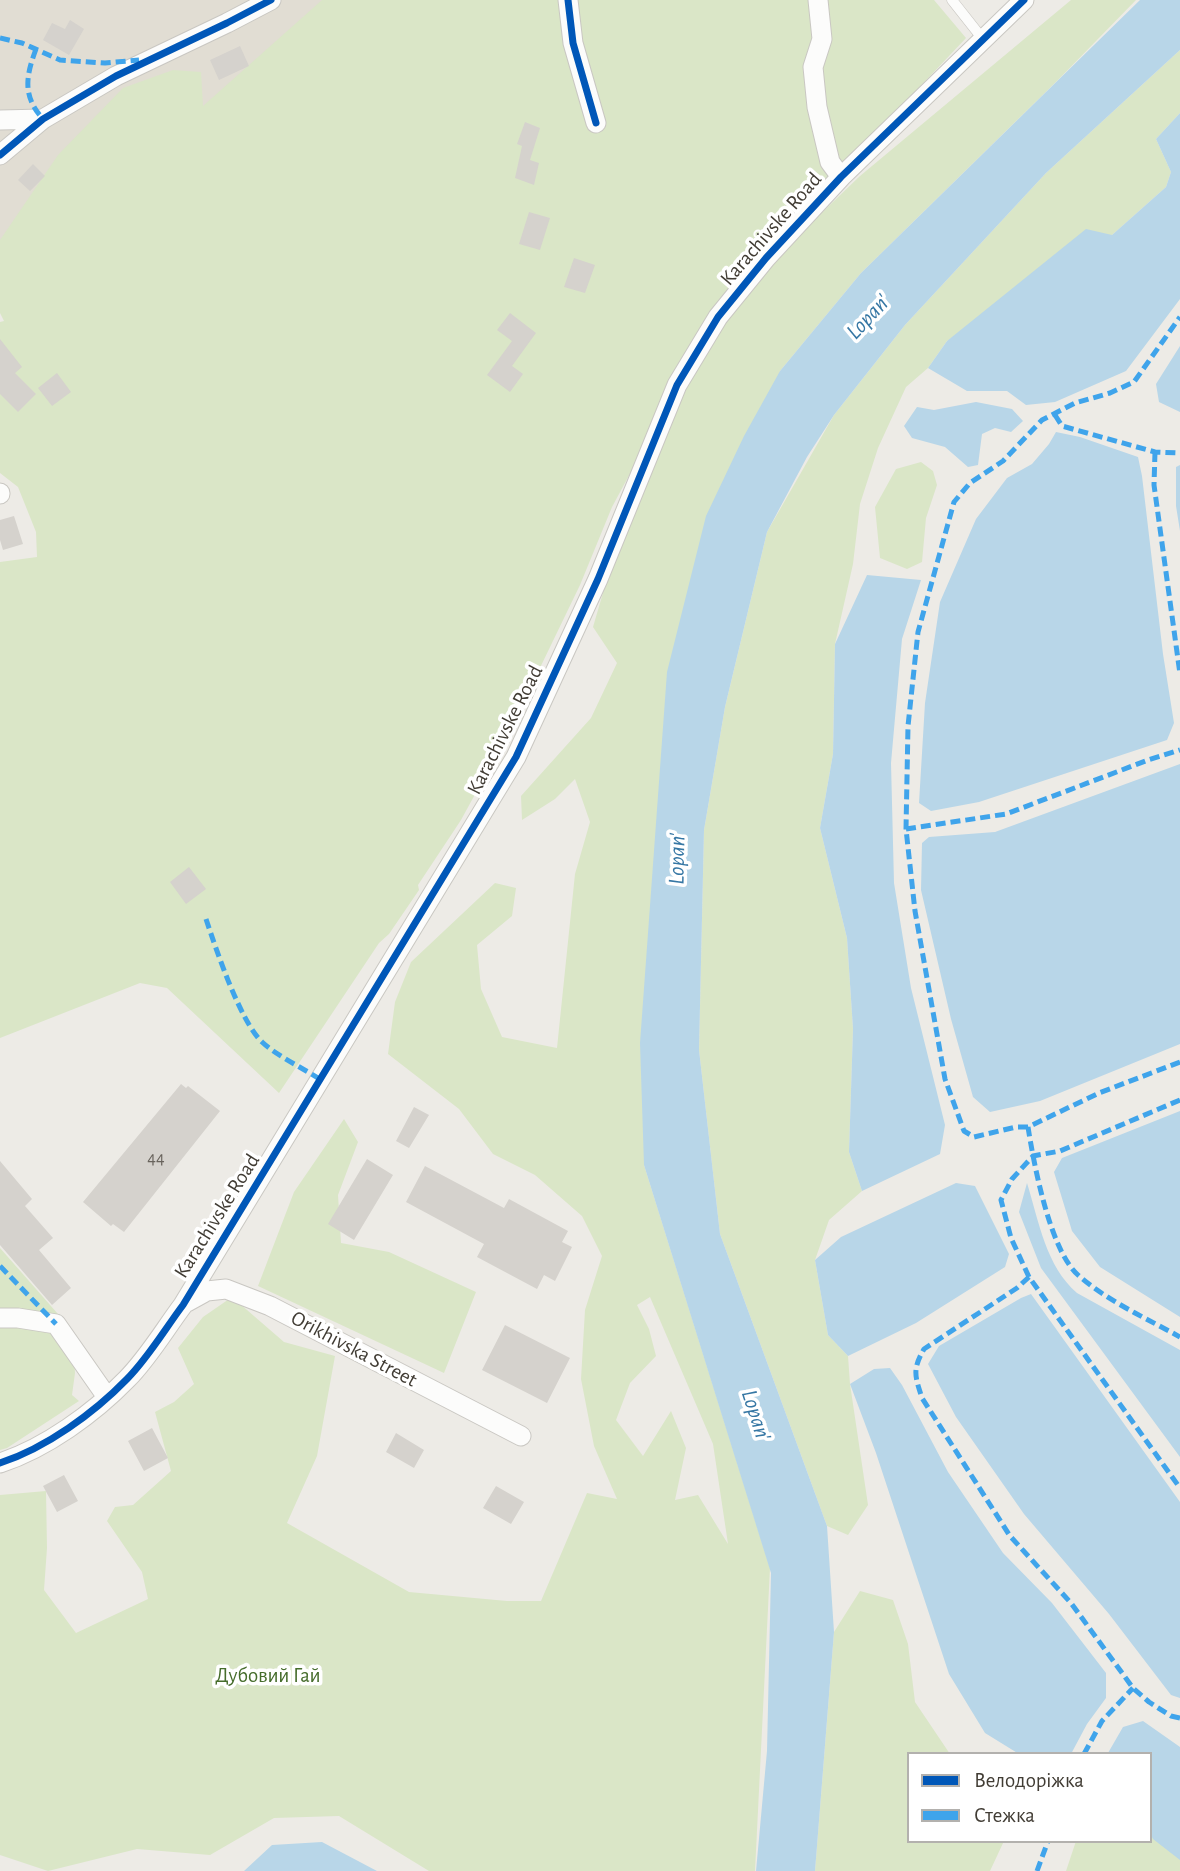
<!DOCTYPE html>
<meta charset="utf-8">
<style>
body{margin:0}
#map{position:relative;width:1180px;height:1871px;overflow:hidden;background:#edebe6;font-family:"Alegreya Sans",sans-serif}
canvas{display:block}
.legend{position:absolute;left:907px;top:1752px;width:245px;height:91px;box-sizing:border-box;background:#fff;border:2px solid #b3b1ae;margin:0;padding:9px 12px;list-style:none;font-size:21px;color:#413c34}
.legend li{display:flex;align-items:center;gap:14px;height:35px}
.legend b{width:35px;border:2px solid #b3b1ae}
</style>
<div id="map">
<canvas width="1180" height="1871"></canvas>
<ul class="legend">
<li><b style="height:9px;background:#0057b8"></b>Велодоріжка</li>
<li><b style="height:9px;background:#3fa4eb"></b>Стежка</li>
</ul>
</div>
<script>
const ctx = document.querySelector('canvas').getContext('2d');
ctx.lineJoin = 'round';
function fillPath(path, color) {
  ctx.fillStyle = color;
  ctx.fill(path, 'evenodd');
}
function trace(path, color, width, dash) {
  ctx.strokeStyle = color;
  ctx.lineWidth = width;
  ctx.lineCap = dash ? 'butt' : 'round';
  ctx.setLineDash(dash || []);
  ctx.stroke(path);
}
function label(font, color, halo, rows, align = 'center') {
  ctx.font = font + ' "Alegreya Sans",sans-serif';
  ctx.lineWidth = 7;
  ctx.setLineDash([]);
  ctx.textBaseline = 'middle';
  ctx.strokeStyle = halo;
  ctx.fillStyle = color;
  for (const [text, x, y, turn = 0] of rows) {
    ctx.save();
    ctx.translate(x, y);
    ctx.rotate((+turn || 0) * Math.PI / 180);
    ctx.textAlign = isNaN(turn) ? turn : align;
    if (halo) ctx.strokeText(text, 0, 0);
    ctx.fillText(text, 0, 0);
    ctx.restore();
  }
}
fillPath(new Path2D(`
 M0,0h332l-112,99 -220,147z`), '#e1ddd3');
fillPath(new Path2D(`
 M322,0h612l32,38 -234,248 52,-37 76,-73 211,-176h65l-79,81 -196,192 -81,98 -136,794 126,403 -15,303h-326l-90,-55 -65,2 -64,37 -73,-6 -89,22 -48,-16v-360l46,-4 1,57 -3,42 32,43 72,-34 -6,-27 -35,-51 8,-14 18,-2 38,-34 -16,-59 19,-10 20,-18 -16,-36 25,-31 29,-20 52,45 51,14 -18,100 -30,67 122,69 98,9h34l46,-108 30,6 -23,-53 -13,-67 4,-69 17,-54 -20,-40 -47,-41 -42,-21 -34,-45 -71,-55 7,-52 16,-40 84,-79 21,5 -4,28 -35,29 4,44 21,48 55,11 18,-174 15,-52 -15,-43 -20,20 -33,21 -1,-24 70,-78 26,-55 -24,-36 38,-130 50,-118 -69,128 -32,78 -72,149 -47,86 -43,65 1,5 -30,44 -10,9 -100,150 -112,-105 -27,-5 -140,55v-476l37,-5 -1,-25 -18,-45 -18,-14v-151l4,-1 -4,-8v-73l58,-85 65,-67 50,-18 28,2 2,34zM650,1297l63,147 15,100 -30,-49 -23,5 11,-52 -15,-37 -28,45 -27,-36 14,-37 26,-27 -7,-27 -12,-24z
 M1180,50v63l-24,26 15,33 -5,15 -54,48 -165,106 -19,27 -22,19 -28,61 -18,56 -7,60 -18,80 -2,110 -13,74 27,110 6,91 -4,123 13,39 -33,29 -14,40 13,75 20,21 2,28 18,121 -20,30 -21,-9 -107,-292 -21,-184 5,-220 21,-123 42,-175 67,-117 71,-90 141,-152z
 M921,462l12,9 4,14 -11,33 -4,44 -15,7 -27,-11 -5,-51 21,-38z
 M344,1119l14,23 -20,53 3,48 48,9 87,40 -32,81 -186,-87 36,-94z
 M0,1248l72,82 3,43 -3,22 7,6 -72,47 -7,2z
 M860,1591l33,9 15,44 7,58 35,52h-41v87h95l-14,30h-175l19,-239z
 M1150,1827l30,1v43h-114l10,-30h74z`), '#dae6c7');
fillPath(new Path2D(`
 M1140,0h40v50l-134,123 -141,152 -71,90 -27,42 -40,75 -42,175 -21,123 -5,220 21,184 107,292 7,106 -19,239h-59l11,-120 4,-178 -127,-408 -4,-122 27,-371 39,-156 38,-80 36,-65 81,-98z
 M1180,113v186l-54,72 -71,31 -29,3 -19,-14h-40l-39,-23 19,-27 139,-112 26,6 54,-48 5,-15 -15,-33z
 M1180,346v66l-21,-10 -3,-18z
 M976,402l36,7 11,12 -12,11 -16,-4 -13,6 -4,31 -10,2 -23,-20 -33,-9 -8,-12 13,-19 17,3z
 M1056,432l24,5 58,20 4,19 21,178 11,69 -7,17 -188,62 -48,9 -12,-8 6,-100 15,-101 36,-83 31,-41 25,-14 17,-20z
 M1180,465v66l-4,-25v-39z
 M867,575l54,5 -19,59 -11,124 3,120 17,105 34,137 -5,29 -78,37 -13,-39 4,-123 -6,-91 -27,-110 13,-74 2,-110z
 M1180,764v280l-140,57 -50,11 -17,-15 -22,-78 -30,-129 1,-47 7,-6 66,-5z
 M1180,1111v206l-80,-50 -28,-36 -18,-59 8,-14z
 M956,1183l19,3 34,68 -4,13 -89,56 -68,33 -20,-21 -13,-75 26,-23z
 M1027,1183c12,39 19,83 50,110l103,57v107l-139,-189 -22,-56z
 M1031,1294l149,208v196l-9,-3 -62,-81 -85,-100 -68,-97 -28,-53 11,-18 82,-48z
 M890,1368l12,17 46,87 55,81 49,50 54,70v25l-19,26 -16,30h-52l-34,-21 -36,-59 -73,-221 -26,-69 24,-15z
 M1143,1721l37,26v113l-27,-21 -3,-6v-79l-42,-1 15,-26z
 M322,1842l55,29h-133l28,-26z`), '#b8d6e8');
fillPath(new Path2D(`
 M70,20l14,9 -15,26 -26,-15 9,-17 13,6z
 M240,46l9,20 -30,14 -9,-20z
 M525,122l15,6 -10,32 9,3 -5,22 -19,-7 7,-32 -5,-2z
 M33,164l12,12 -15,15 -12,-11z
 M529,212l21,6 -10,32 -21,-6z
 M574,258l21,7 -10,28 -21,-6z
 M510,313l26,20 -24,33 11,8 -13,18 -23,-17 25,-34 -15,-11z
 M0,339l22,28 -7,6 21,21 -18,18 -18,-18z
 M57,373l14,19 -19,14 -14,-18z
 M14,516l9,28 -20,6 -3,-10v-20z
 M189,867l17,22 -20,15 -16,-22z
 M181,1084l5,4 2,-2 32,25 -96,121 -11,-8 -2,2 -28,-24z
 M414,1107l15,8 -20,33 -13,-7z
 M367,1159l26,16 -39,65 -26,-16z
 M0,1161l32,38 -7,7 28,32 -14,12 32,38 -19,17 -52,-60z
 M425,1166l79,42 5,-9 59,32 -6,11 10,5 -17,34 -11,-6 -7,14 -60,-32 7,-13 -78,-42z
 M505,1325l65,33 -23,45 -65,-33z
 M152,1428l16,30 -24,13 -16,-30z
 M396,1433l28,17 -10,18 -28,-16z
 M64,1475l14,26 -21,11 -14,-26z
 M496,1486l28,16 -13,22 -28,-16z`), '#d5d2cd');
const service = new Path2D(`
 M952,0l30,38`);
const minor = new Path2D(`
 M568,0l5,43 23,80
 M818,0l4,39 -9,28 4,40 13,55 11,15
 M0,120l43,-1
 M0,155l43,-36 73,-43 111,-53 44,-23
 M0,493v1
 M187,1302l20,-11 19,-2 44,17 251,130
 M0,1318h18l38,6 51,73
 M0,1463c46,-15 94,-50 127,-84 21,-21 38,-50 56,-74l333,-548 82,-178 79,-194 41,-68 48,-59 75,-81 183,-177`);
trace(service, '#c9c7c2', 11);
trace(minor, '#c9c7c2', 21);
trace(service, '#fcfcfb', 10);
trace(minor, '#fcfcfb', 19);
trace(new Path2D(`
 M0,38l22,5 38,17 45,3 34,-3
 M36,49c-10,27 -14,47 7,70
 M1055,415l7,11 93,26 25,1
 M1155,452l-1,33 26,189
 M906,829l100,-15 142,-54 32,-10
 M206,919c10,30 34,102 56,123 15,14 41,26 59,38
 M1180,1062l-81,31 -71,34c6,38 22,123 50,148 29,26 68,43 102,62
 M1180,1100l-120,51 -27,5 -21,23 -11,21 10,38 18,39 151,211
 M1028,1127h-12l-42,10 -10,-6 -19,-52 -30,-168 -9,-82 2,-103 10,-94 36,-130 16,-19 33,-22 39,-41 33,-17 35,-10 24,-11 46,-65
 M0,1266l56,58
 M1029,1277l-12,11 -93,61c-12,21 -9,27 -2,49l88,138 61,67 62,85 16,14 22,14 9,2
 M1084,1754l18,-33 31,-33
 M1037,1871l11,-30`), '#3fa4eb', 5, [10, 5]);
trace(new Path2D(`
 M568,0l5,43 23,80
 M0,155l43,-36 73,-43 111,-53 44,-23
 M0,1463c46,-15 94,-50 127,-84 21,-21 38,-50 56,-74l333,-548 82,-178 79,-194 41,-68 48,-59 75,-81 183,-177`), '#0057b8', 7);
label('18px', '#68635c', null, [
 ["44",156,1159]
]);
label('21px', '#413c34', '#fff', [
 ["Karachivske Road",771,229,-49],
 ["Karachivske Road",505,730,-63],
 ["Karachivske Road",217,1216,-58],
 ["Orikhivska Street",354,1349,28]
]);
label('21px', '#466d2c', '#fff', [
 ["Дубовий Гай",268,1676]
]);
label('italic 23px', '#3677a4', '#fff', [
 ["Lopan'",868,317,-47],
 ["Lopan'",677,859,-89],
 ["Lopan'",756,1415,72]
]);
</script>
